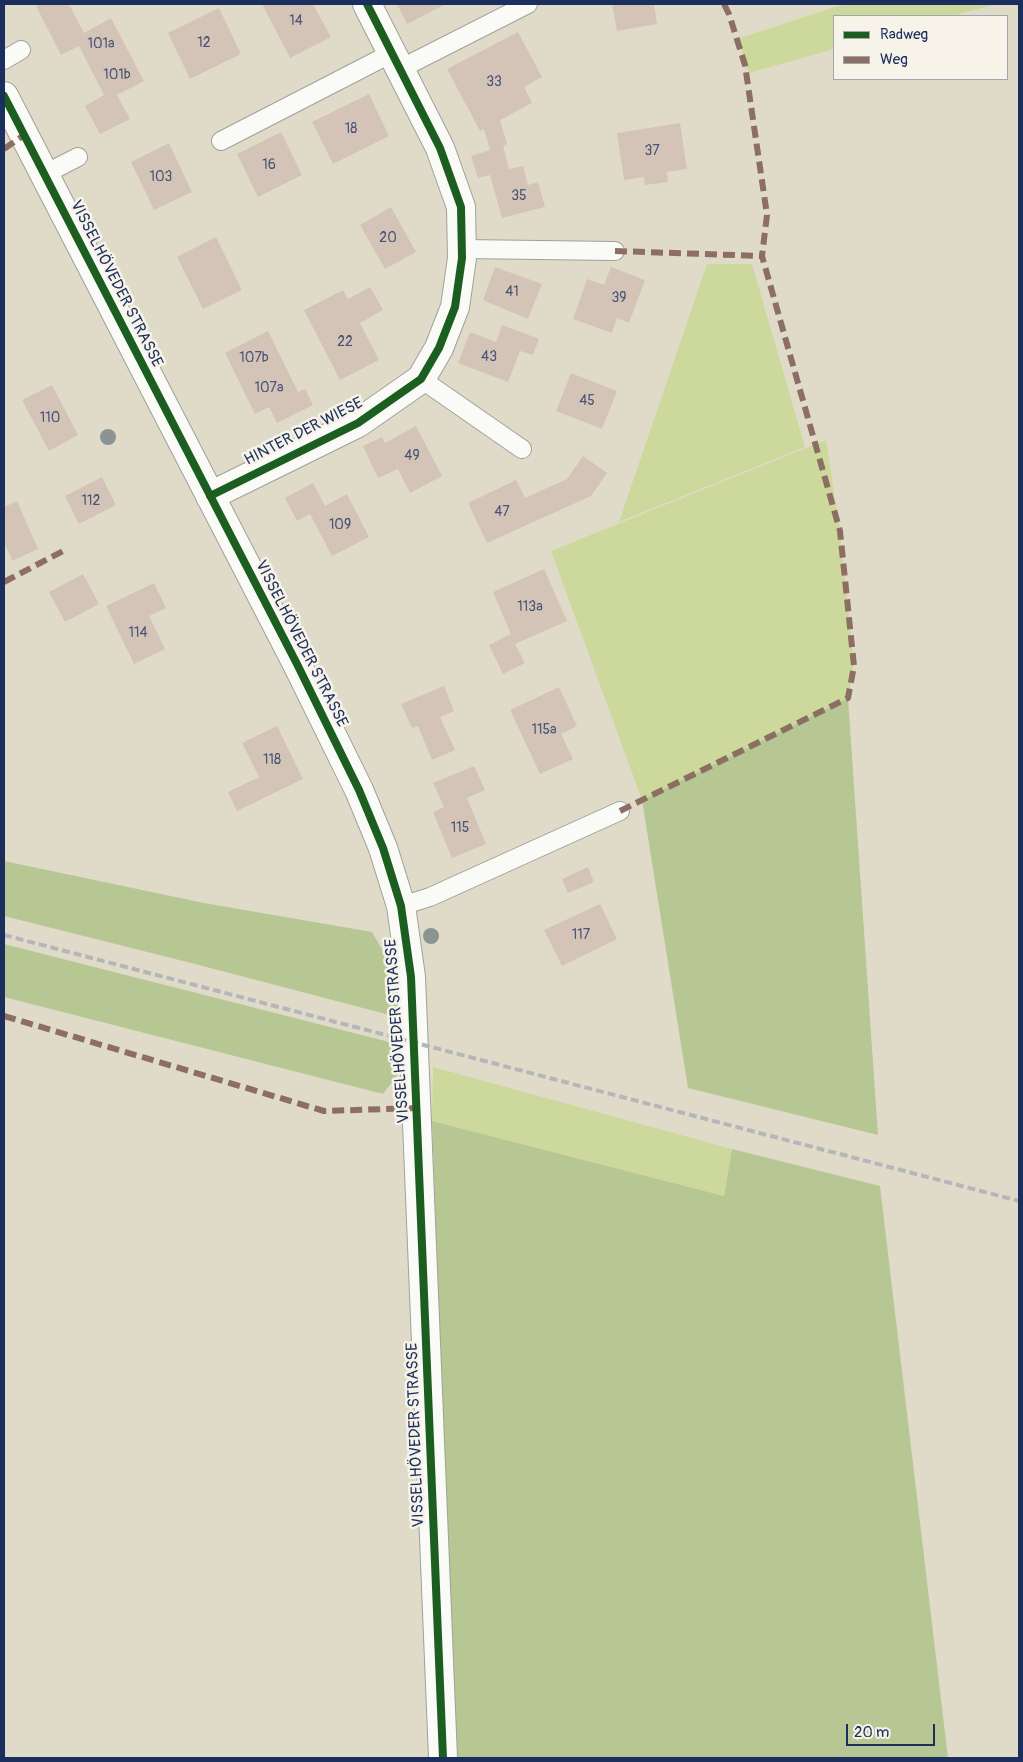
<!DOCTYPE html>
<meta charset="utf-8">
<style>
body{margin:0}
#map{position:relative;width:1023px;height:1762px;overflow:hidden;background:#e0dbc8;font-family:Pangolin,sans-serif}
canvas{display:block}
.frame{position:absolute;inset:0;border:5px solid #1b2f5e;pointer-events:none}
.legend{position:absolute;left:833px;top:15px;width:175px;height:65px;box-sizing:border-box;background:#f7f3e8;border:1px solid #9fa5b1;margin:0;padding:6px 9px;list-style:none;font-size:15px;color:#1b2f5e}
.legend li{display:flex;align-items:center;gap:10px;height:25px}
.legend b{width:25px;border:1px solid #9fa5b1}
.scale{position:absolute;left:846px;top:1724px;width:89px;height:22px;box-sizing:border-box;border:2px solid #1b2f5e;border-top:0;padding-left:6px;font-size:15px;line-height:18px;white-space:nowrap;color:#1b2f5e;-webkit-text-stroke:4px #f7f3e8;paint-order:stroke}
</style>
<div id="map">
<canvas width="1023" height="1762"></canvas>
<div class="frame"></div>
<ul class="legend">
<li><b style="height:6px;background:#1b5e20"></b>Radweg</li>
<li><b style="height:6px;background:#8d6e63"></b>Weg</li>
</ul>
<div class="scale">20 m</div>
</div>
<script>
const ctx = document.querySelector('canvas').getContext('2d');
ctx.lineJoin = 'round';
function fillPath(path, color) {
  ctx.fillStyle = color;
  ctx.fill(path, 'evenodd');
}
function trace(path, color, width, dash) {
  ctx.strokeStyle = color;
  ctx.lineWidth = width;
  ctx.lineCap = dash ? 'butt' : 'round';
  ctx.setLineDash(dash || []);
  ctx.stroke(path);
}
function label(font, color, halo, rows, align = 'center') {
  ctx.font = font + ' Pangolin,sans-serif';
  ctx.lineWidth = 5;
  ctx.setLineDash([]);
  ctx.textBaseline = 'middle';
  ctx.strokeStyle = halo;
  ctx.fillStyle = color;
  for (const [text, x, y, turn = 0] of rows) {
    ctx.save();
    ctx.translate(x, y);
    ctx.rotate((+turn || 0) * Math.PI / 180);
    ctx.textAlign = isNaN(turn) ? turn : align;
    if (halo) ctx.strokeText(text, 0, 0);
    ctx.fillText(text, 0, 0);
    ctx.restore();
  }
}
fillPath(new Path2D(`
 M844,4h153l-45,12h-118v33l-85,24 -12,-34z
 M707,264h45l53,183 -186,75z
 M826,440l14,91 14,135 -6,32 -206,102 -91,-249z
 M433,1067l299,82 -8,47 -292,-75z`), '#cdd89d');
fillPath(new Path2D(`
 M848,698l30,437 -190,-47 -46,-288z
 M4,861l200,42 168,29 30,52 3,35 -210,-55 -191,-48z
 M4,944l397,101v25l-18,24 -379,-97z
 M432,1121l292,75 8,-47 148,37 68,572h-494z`), '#b7c794');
fillPath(new Path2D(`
 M40,4h29l15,29 27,-15 33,63 -27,14 13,24 -30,15 -15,-28 19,-11 -25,-49 -18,9 -25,-49z
 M262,4h51l18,33 -41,21z
 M397,4h49l-39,20z
 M612,4h42l3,20 -40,7z
 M219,8l22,46 -51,25 -22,-46z
 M518,32l24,45 -18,10 8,16 -32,17 7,24 -4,2 6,23 14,-3 5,19 10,-3 7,25 -43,11 -12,-43 -12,3 -7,-22 19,-6 -6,-21 -4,2 -33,-62z
 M369,94l20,42 -56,28 -21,-42z
 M680,123l7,46 -20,3 1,10 -23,3 -1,-8 -20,3 -7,-47z
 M281,132l21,43 -44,22 -21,-43z
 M169,143l23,49 -38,18 -23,-48z
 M391,207l25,45 -31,17 -25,-44z
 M216,237l26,53 -39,19 -26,-52z
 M495,267l47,17 -14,35 -45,-19z
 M611,267l34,13 -16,43 -12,-5 -5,15 -39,-14 14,-40 17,6z
 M370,287l13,23 -23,13 19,37 -39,20 -36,-70 39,-20 5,9z
 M502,325l37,14 -6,16 -13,-4 -12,31 -50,-19 12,-31 26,10z
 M268,331l30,61 7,-3 8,16 -36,18 -8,-16 -14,7 -30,-61z
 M571,373l46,18 -15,38 -46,-18z
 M52,385l26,50 -29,16 -27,-51z
 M416,426l26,50 -32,17 -12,-24 -20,9 -15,-32 19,-9 3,6z
 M583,456l24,17 -16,23 -104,47 -19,-40 48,-23 9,18 42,-19z
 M102,477l14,28 -37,19 -14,-28z
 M313,483l12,23 22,-12 22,43 -37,19 -22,-42 -13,7 -12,-23z
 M17,501l21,48 -26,12 -8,-19v-35z
 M544,569l23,52 -52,23 10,19 -22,11 -14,-29 22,-11 -18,-42z
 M83,574l16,30 -34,18 -16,-30z
 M154,583l12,25 -17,8 16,33 -31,15 -28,-58z
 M444,686l10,25 -14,6 15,33 -23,10 -14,-34 -6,2 -11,-24z
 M559,687l18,39 -16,8 12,25 -33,15 -30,-64z
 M277,726l26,53 -66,32 -9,-19 31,-15 -17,-34z
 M474,766l11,24 -18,8 19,46 -34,14 -19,-46 11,-5 -11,-24z
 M588,867l6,15 -26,11 -6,-14z
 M600,904l17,35 -55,27 -18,-36z`), '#d4c4b7');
const service = new Path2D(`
 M4,60l17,-10
 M400,69l128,-65
 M221,141l171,-88
 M45,174l33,-17
 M463,249l152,2
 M421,379l101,70
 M401,906l29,-9 190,-86`);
const minor = new Path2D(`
 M210,496l148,-73 63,-44 18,-31 16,-41 7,-49 -1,-51 -21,-59 -73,-144`);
const tertiary = new Path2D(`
 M4,96l293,568 62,126 24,58 18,58 10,71 32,781`);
trace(service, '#a1a09b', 20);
trace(minor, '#a1a09b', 30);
trace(tertiary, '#a1a09b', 30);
trace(service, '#fafaf7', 18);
trace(minor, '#fafaf7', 28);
trace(tertiary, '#fafaf7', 28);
trace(new Path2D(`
 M4,935l1015,266`), '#b5b6b9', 4, [8, 4]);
trace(new Path2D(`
 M4,149l20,-14
 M615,251l147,5
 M4,582l61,-32
 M620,811l228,-113 6,-32 -14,-135 -78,-275 5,-41 -22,-150 -16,-51 -5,-10
 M4,1016l320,95 93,-3`), '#8d6e63', 6, [12, 6]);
trace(new Path2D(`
 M4,96l293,568 62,126 24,58 18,58 10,71 32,781
 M210,496l148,-73 63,-44 18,-31 16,-41 7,-49 -1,-51 -21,-59 -73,-144`), '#1b5e20', 8);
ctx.fillStyle = '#8a9492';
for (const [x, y] of [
 [108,437],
 [431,936]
]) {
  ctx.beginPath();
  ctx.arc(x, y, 8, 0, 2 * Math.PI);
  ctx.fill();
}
label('14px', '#495474', null, [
 ["14",296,21],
 ["12",204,43],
 ["101a",101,44],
 ["101b",117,75],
 ["33",494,82],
 ["18",351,129],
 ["37",652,151],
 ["16",269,165],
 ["103",161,177],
 ["35",519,196],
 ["20",388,238],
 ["41",512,292],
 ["39",619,298],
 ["22",345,342],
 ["43",489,357],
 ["107b",254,358],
 ["107a",269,388],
 ["45",587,401],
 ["110",50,418],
 ["49",412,456],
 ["112",91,501],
 ["47",502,512],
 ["109",340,525],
 ["113a",530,607],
 ["114",138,633],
 ["115a",544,730],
 ["118",272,760],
 ["115",460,828],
 ["117",581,935]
]);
label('16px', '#1b2f5e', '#f7f3e8', [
 ["VISSELHÖVEDER STRASSE",116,284,63],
 ["HINTER DER WIESE",304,432,-27],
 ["VISSELHÖVEDER STRASSE",301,644,63],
 ["VISSELHÖVEDER STRASSE",398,1031,-94],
 ["VISSELHÖVEDER STRASSE",416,1435,-92]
]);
</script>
